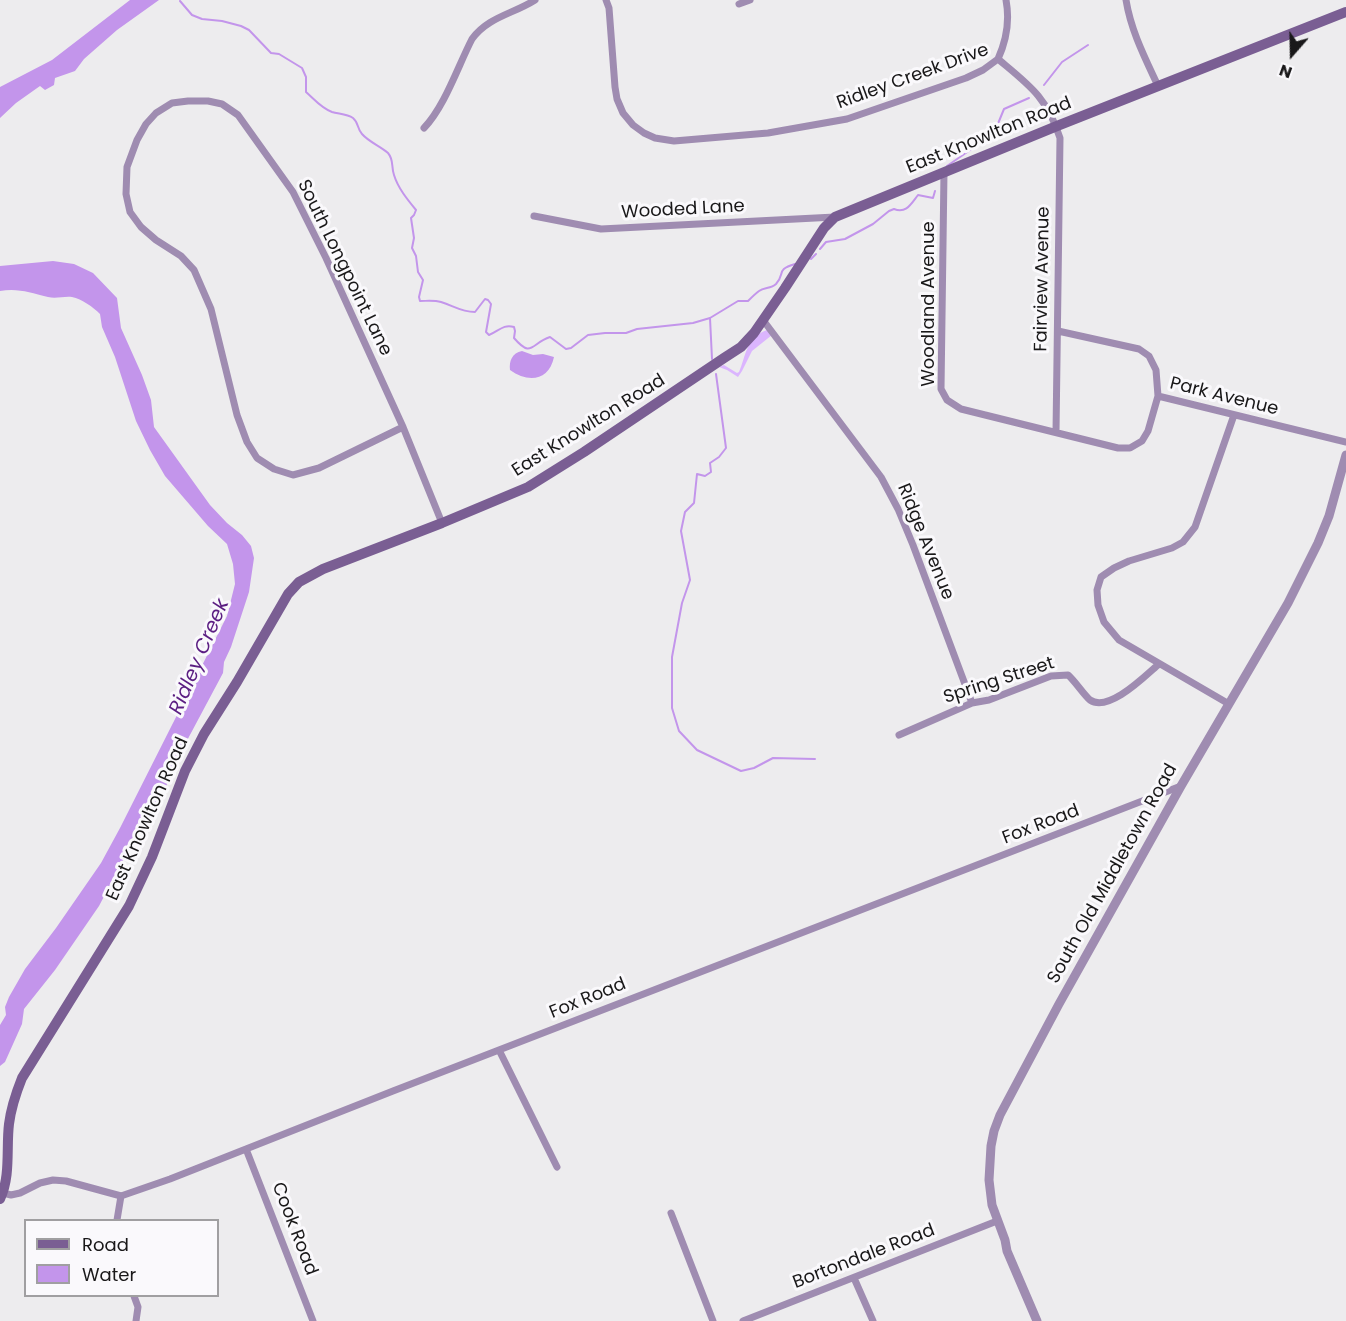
<!DOCTYPE html>
<style>
body{margin:0}
#map{position:relative;width:1346px;height:1321px;overflow:hidden;background:#edecee;font-family:Poppins,sans-serif}
canvas{display:block}
.legend{position:absolute;left:24px;top:1219px;width:195px;height:78px;box-sizing:border-box;background:#faf9fc;border:2px solid #a09fa1;margin:0;padding:8px 10px;list-style:none;font-size:18px;color:#191819}
.legend li{display:flex;align-items:center;gap:12px;height:30px}
.legend b{width:30px;border:2px solid #a09fa1}
.north{position:absolute;left:1262px;top:24px;width:60px;height:60px;-webkit-text-stroke:4px #faf9fc;paint-order:stroke;rotate:200deg;font-size:16px;font-weight:700;line-height:24px;text-align:center;color:#191819}
.north::after{content:'';display:block;margin:auto;width:21px;height:27px;background:#191819;clip-path:polygon(50% 0,100% 100%,50% 72%,0 100%)}
</style>
<div id="map">
<canvas width="1346" height="1321"></canvas>
<ul class="legend">
<li><b style="height:8px;background:#7a5e93"></b>Road</li>
<li><b style="height:16px;background:#c395eb"></b>Water</li>
</ul>
<div class="north">N</div>
</div>
<script>
const ctx = document.querySelector('canvas').getContext('2d');
ctx.lineJoin = 'round';
function fillPath(path, color) {
  ctx.fillStyle = color;
  ctx.fill(path, 'evenodd');
}
function trace(path, color, width, dash) {
  ctx.strokeStyle = color;
  ctx.lineWidth = width;
  ctx.lineCap = dash ? 'butt' : 'round';
  ctx.setLineDash(dash || []);
  ctx.stroke(path);
}
function label(font, color, halo, rows, align = 'center') {
  ctx.font = font + ' Poppins,sans-serif';
  ctx.lineWidth = 6;
  ctx.setLineDash([]);
  ctx.textBaseline = 'middle';
  ctx.strokeStyle = halo;
  ctx.fillStyle = color;
  for (const [text, x, y, turn = 0] of rows) {
    ctx.save();
    ctx.translate(x, y);
    ctx.rotate((+turn || 0) * Math.PI / 180);
    ctx.textAlign = isNaN(turn) ? turn : align;
    if (halo) ctx.strokeText(text, 0, 0);
    ctx.fillText(text, 0, 0);
    ctx.restore();
  }
}
fillPath(new Path2D(`
 M767,330l5,5 -20,16 -10,20 -4,6 -11,-7 -8,-3 5,-2 13,8 2,-1c7,-16 7,-35 28,-42z`), '#dbb5fe');
fillPath(new Path2D(`
 M130,0h29l-42,30 -33,29 -9,12 -20,7 -1,7 -9,5 -5,-4 -24,17 -16,15v-31l52,-27z
 M53,261l21,3 19,9 24,25 4,30 21,47 9,25 3,27 56,78 17,18 15,12 9,11 3,12 -5,34 -18,55 -7,15 -1,11 -48,90 -11,29 -31,49 -34,65 -44,64 -31,39 -2,15 -17,38 -5,4v-41l6,-10 -1,-8 4,-10 16,-28 31,-41 45,-65 19,-35 107,-212 8,-32 -2,-20 -6,-20 -19,-18 -43,-50 -15,-26 -14,-29 -21,-64 -13,-30 -2,-13c-7,-7 -18,-15 -28,-17 -8,-1 -16,2 -24,0 -18,-4 -29,-9 -48,-6v-25z
 M522,351l11,4 10,-1 11,3c-5,24 -26,26 -44,13 -1,-9 2,-17 12,-19z`), '#c395eb');
trace(new Path2D(`
 M180,1l12,14 10,4 20,2 19,5 8,4 22,23 8,1 23,14 4,9v15c8,7 15,16 26,20 7,2 15,2 21,6 6,5 4,11 9,16 7,8 18,12 26,19 6,7 3,13 6,22 4,13 13,24 22,35l-2,5 -3,3 3,20 -2,10 4,8 2,16 5,8 -4,17 1,4c7,0 14,-1 21,1 13,4 20,10 34,10l10,-13 3,1 3,4 -5,28 3,3c10,-4 14,-11 25,-8l1,4 -1,7c18,21 17,5 36,-1l16,12 5,-1 17,-13 17,-2h21l11,-4 56,-6 17,-5 28,-17h10c3,-3 7,-7 11,-10 5,-4 12,-2 17,-7 10,-11 -1,-14 19,-20
 M1044,85l18,-23 26,-17
 M947,166l39,-27 11,-3v-10l7,-17 25,-11
 M820,249l6,-7 19,-3 28,-15 16,-13 5,-2c12,5 17,-5 24,-14l15,3 2,-7
 M811,259l5,-5
 M710,318l2,41
 M716,374l10,74 -7,9 -9,6 1,9 -6,4 -8,-2 -3,29 -9,9 -4,19 9,49 -8,23 -10,54v51l7,23 18,19 44,21 13,-3 19,-10 42,1`), '#c395eb', 2);
trace(new Path2D(`
 M606,0l3,8 6,79 2,12 6,14 10,12 11,8 11,5 19,3 94,-8 79,-14 119,-41 17,-8 15,-11c31,26 49,38 62,79l-4,294
 M1126,0c5,31 19,58 32,86
 M739,4l11,-4
 M998,59c9,-20 12,-38 8,-59
 M424,128c21,-22 34,-62 48,-89 16,-22 41,-25 63,-39
 M944,172l-3,217 6,11 14,9 157,39h12l12,-7 6,-10 10,-35 -2,-26 -7,-14 -10,-7 -81,-18
 M534,216l67,13 234,-12
 M763,320l118,157 17,32 15,36 59,158
 M1158,396l188,46
 M403,427l-84,41 -26,7 -19,-6 -17,-11 -10,-16 -10,-27 -26,-106 -17,-39 -13,-14 -25,-16 -15,-13 -11,-15 -4,-18 1,-27 10,-27 9,-16 10,-11 16,-10 16,-2h20l14,3 16,11 55,77 33,66 77,169 39,96
 M1229,704l-110,-64 -15,-18 -6,-17 -1,-15 4,-13 13,-9 15,-7 43,-13 11,-6 12,-15 39,-112
 M899,735l73,-32 17,-3 62,-24 17,-1c7,6 16,20 22,25 19,13 56,-25 69,-36
 M499,1050l58,117
 M246,1149l67,172
 M3,1193l8,2 9,-2 20,-10 13,-3 13,1 55,15 49,-17 223,-88 788,-305
 M671,1213l42,108
 M117,1220l4,-24
 M854,1278l19,43
 M134,1296l4,11 -2,14
 M743,1321l254,-100`), '#9f8cb1', 7);
trace(new Path2D(`
 M1037,1321l-30,-70 -2,-11 -13,-35 -3,-25 2,-34 3,-15 6,-16 59,-111 122,-218 107,-183 30,-60 11,-27 17,-61`), '#9f8cb1', 9);
trace(new Path2D(`
 M0,1199c11,-23 6,-51 9,-75 2,-16 7,-31 13,-46l107,-172 23,-49 33,-86 19,-37 33,-52 51,-88 11,-12 24,-13 119,-46 86,-36 56,-35 140,-94 17,-11 13,-14 31,-45 39,-60 11,-11 222,-91 289,-114`), '#7a5e93', 10);
label('18px', '#191819', '#faf9fc', [
 ["Ridley Creek Drive",913,77,-20],
 ["East Knowlton Road",989,136,-22],
 ["Wooded Lane",683,210,-3],
 ["South Longpoint Lane",344,268,64],
 ["Fairview Avenue",1043,279,-89],
 ["Woodland Avenue",929,304,-90],
 ["Park Avenue",1224,397,14],
 ["East Knowlton Road",589,426,-32],
 ["Ridge Avenue",925,542,68],
 ["Spring Street",999,681,-18],
 ["East Knowlton Road",148,819,-66],
 ["Fox Road",1041,825,-21],
 ["South Old Middletown Road",1113,874,-61],
 ["Fox Road",588,999,-22],
 ["Cook Road",294,1229,69],
 ["Bortondale Road",864,1257,-21]
]);
label('italic 20px', '#5b1e82', '#faf9fc', [
 ["Ridley Creek",200,657,-67]
]);
</script>
